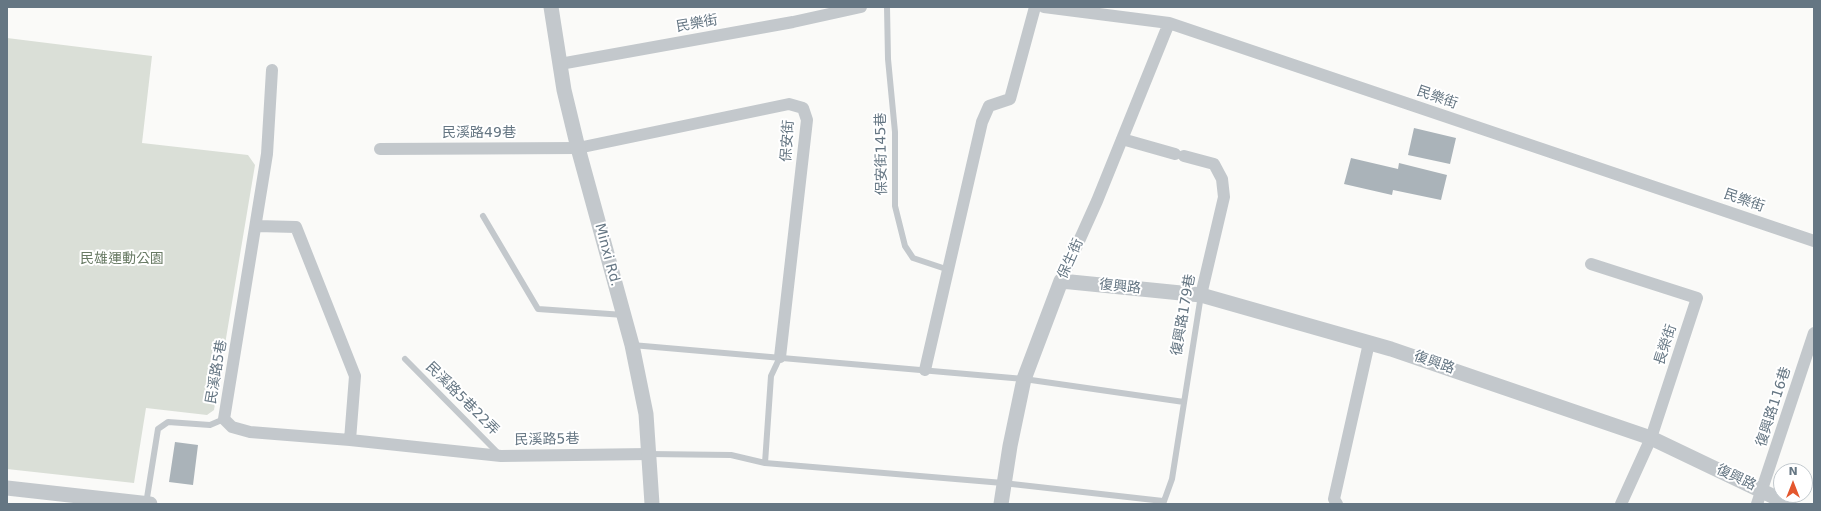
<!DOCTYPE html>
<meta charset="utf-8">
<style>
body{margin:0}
#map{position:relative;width:1821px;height:511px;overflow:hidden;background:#fafaf8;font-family:"DejaVu Sans",sans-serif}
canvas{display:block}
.frame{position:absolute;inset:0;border:8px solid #657683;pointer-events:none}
.north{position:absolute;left:1773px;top:463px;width:40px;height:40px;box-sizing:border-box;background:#fff;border:1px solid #c1c8cd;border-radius:50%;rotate:0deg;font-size:11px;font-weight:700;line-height:16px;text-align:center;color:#657683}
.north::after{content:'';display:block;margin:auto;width:14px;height:18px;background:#e4572e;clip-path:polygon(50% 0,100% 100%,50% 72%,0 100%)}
</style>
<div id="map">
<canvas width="1821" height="511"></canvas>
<div class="frame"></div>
<div class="north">N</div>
</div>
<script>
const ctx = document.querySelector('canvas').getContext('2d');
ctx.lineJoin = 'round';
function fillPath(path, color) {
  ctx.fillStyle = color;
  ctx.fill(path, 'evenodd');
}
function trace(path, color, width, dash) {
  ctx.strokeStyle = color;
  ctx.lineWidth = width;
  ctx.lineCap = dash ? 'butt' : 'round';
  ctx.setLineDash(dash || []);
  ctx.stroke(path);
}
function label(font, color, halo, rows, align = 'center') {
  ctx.font = font + ' "DejaVu Sans","Noto Sans TC",sans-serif';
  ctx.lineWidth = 4;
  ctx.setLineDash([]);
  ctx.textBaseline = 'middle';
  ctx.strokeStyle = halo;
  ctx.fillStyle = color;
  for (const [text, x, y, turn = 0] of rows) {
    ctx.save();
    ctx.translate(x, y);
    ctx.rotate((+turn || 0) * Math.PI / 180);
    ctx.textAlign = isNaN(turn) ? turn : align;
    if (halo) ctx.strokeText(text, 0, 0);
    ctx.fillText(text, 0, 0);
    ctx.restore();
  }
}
fillPath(new Path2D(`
 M7,38l145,18 -10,87 106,12 7,10 -41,245 -7,5 -61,-7 -12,75 -127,-14z`), '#dadfd7');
fillPath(new Path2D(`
 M1414,128l42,10 -6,26 -42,-9z
 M1351,158l47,11 1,-6 48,12 -6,25 -48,-10 -1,5 -48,-11z
 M175,442l23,3 -5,40 -24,-3z`), '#aab3b9');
trace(new Path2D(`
 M887,7l1,52 7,73v74l10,40 8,12 36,12
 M483,216l55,93 86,6
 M632,345l392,34 160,23
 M780,357l-9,19 -6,87 238,20 160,18
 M405,359l95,96
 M649,454l82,1 34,8
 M146,504l12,-75 10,-7 42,3 14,-6
 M1163,504l9,-25 29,-184`), '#c3c8cc', 6);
trace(new Path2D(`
 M1044,7l125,16 645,218
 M560,64l233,-42 68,-15
 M272,70l-5,84 -43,265 8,8 18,5 100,8 151,16 148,-2
 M1122,139l53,15
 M380,149l198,-1 211,-44 14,4 4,12 -27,237
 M1184,156l30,8 8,15 2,18 -23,98
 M257,226l39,1 59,149 -5,64
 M1591,264l106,34 -46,140 -30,66
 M1061,281l36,-80 72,-178
 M925,370l57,-248 7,-16 21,-7 25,-92
 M1337,504l-3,-5 35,-156
 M1757,504l57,-171`), '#c3c8cc', 12);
trace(new Path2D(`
 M551,7l13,83 14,58 54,197 14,69 6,90
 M7,488l143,16
 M1001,504l9,-58 14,-67 37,-98 140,14 190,54 260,89 138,66`), '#c3c8cc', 15);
label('14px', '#657683', '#fff', [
 ["民樂街",697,24,-10],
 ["民樂街",1437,98,19],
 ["民溪路49巷",479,133],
 ["保安街",788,141,-86],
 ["保安街145巷",882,154,-91],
 ["民樂街",1744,201,19],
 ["Minxi Rd.",607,255,75],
 ["保生街",1071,259,-66],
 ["復興路",1120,287,6],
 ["復興路179巷",1184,315,-80],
 ["長榮街",1666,345,-72],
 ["復興路",1434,363,19],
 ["民溪路5巷",217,372,-80],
 ["民溪路5巷22弄",462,399,45],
 ["復興路116巷",1774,407,-72],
 ["民溪路5巷",547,440,-1],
 ["復興路",1736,478,25]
]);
label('14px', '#687a64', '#fff', [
 ["民雄運動公園",122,259]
]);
</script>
